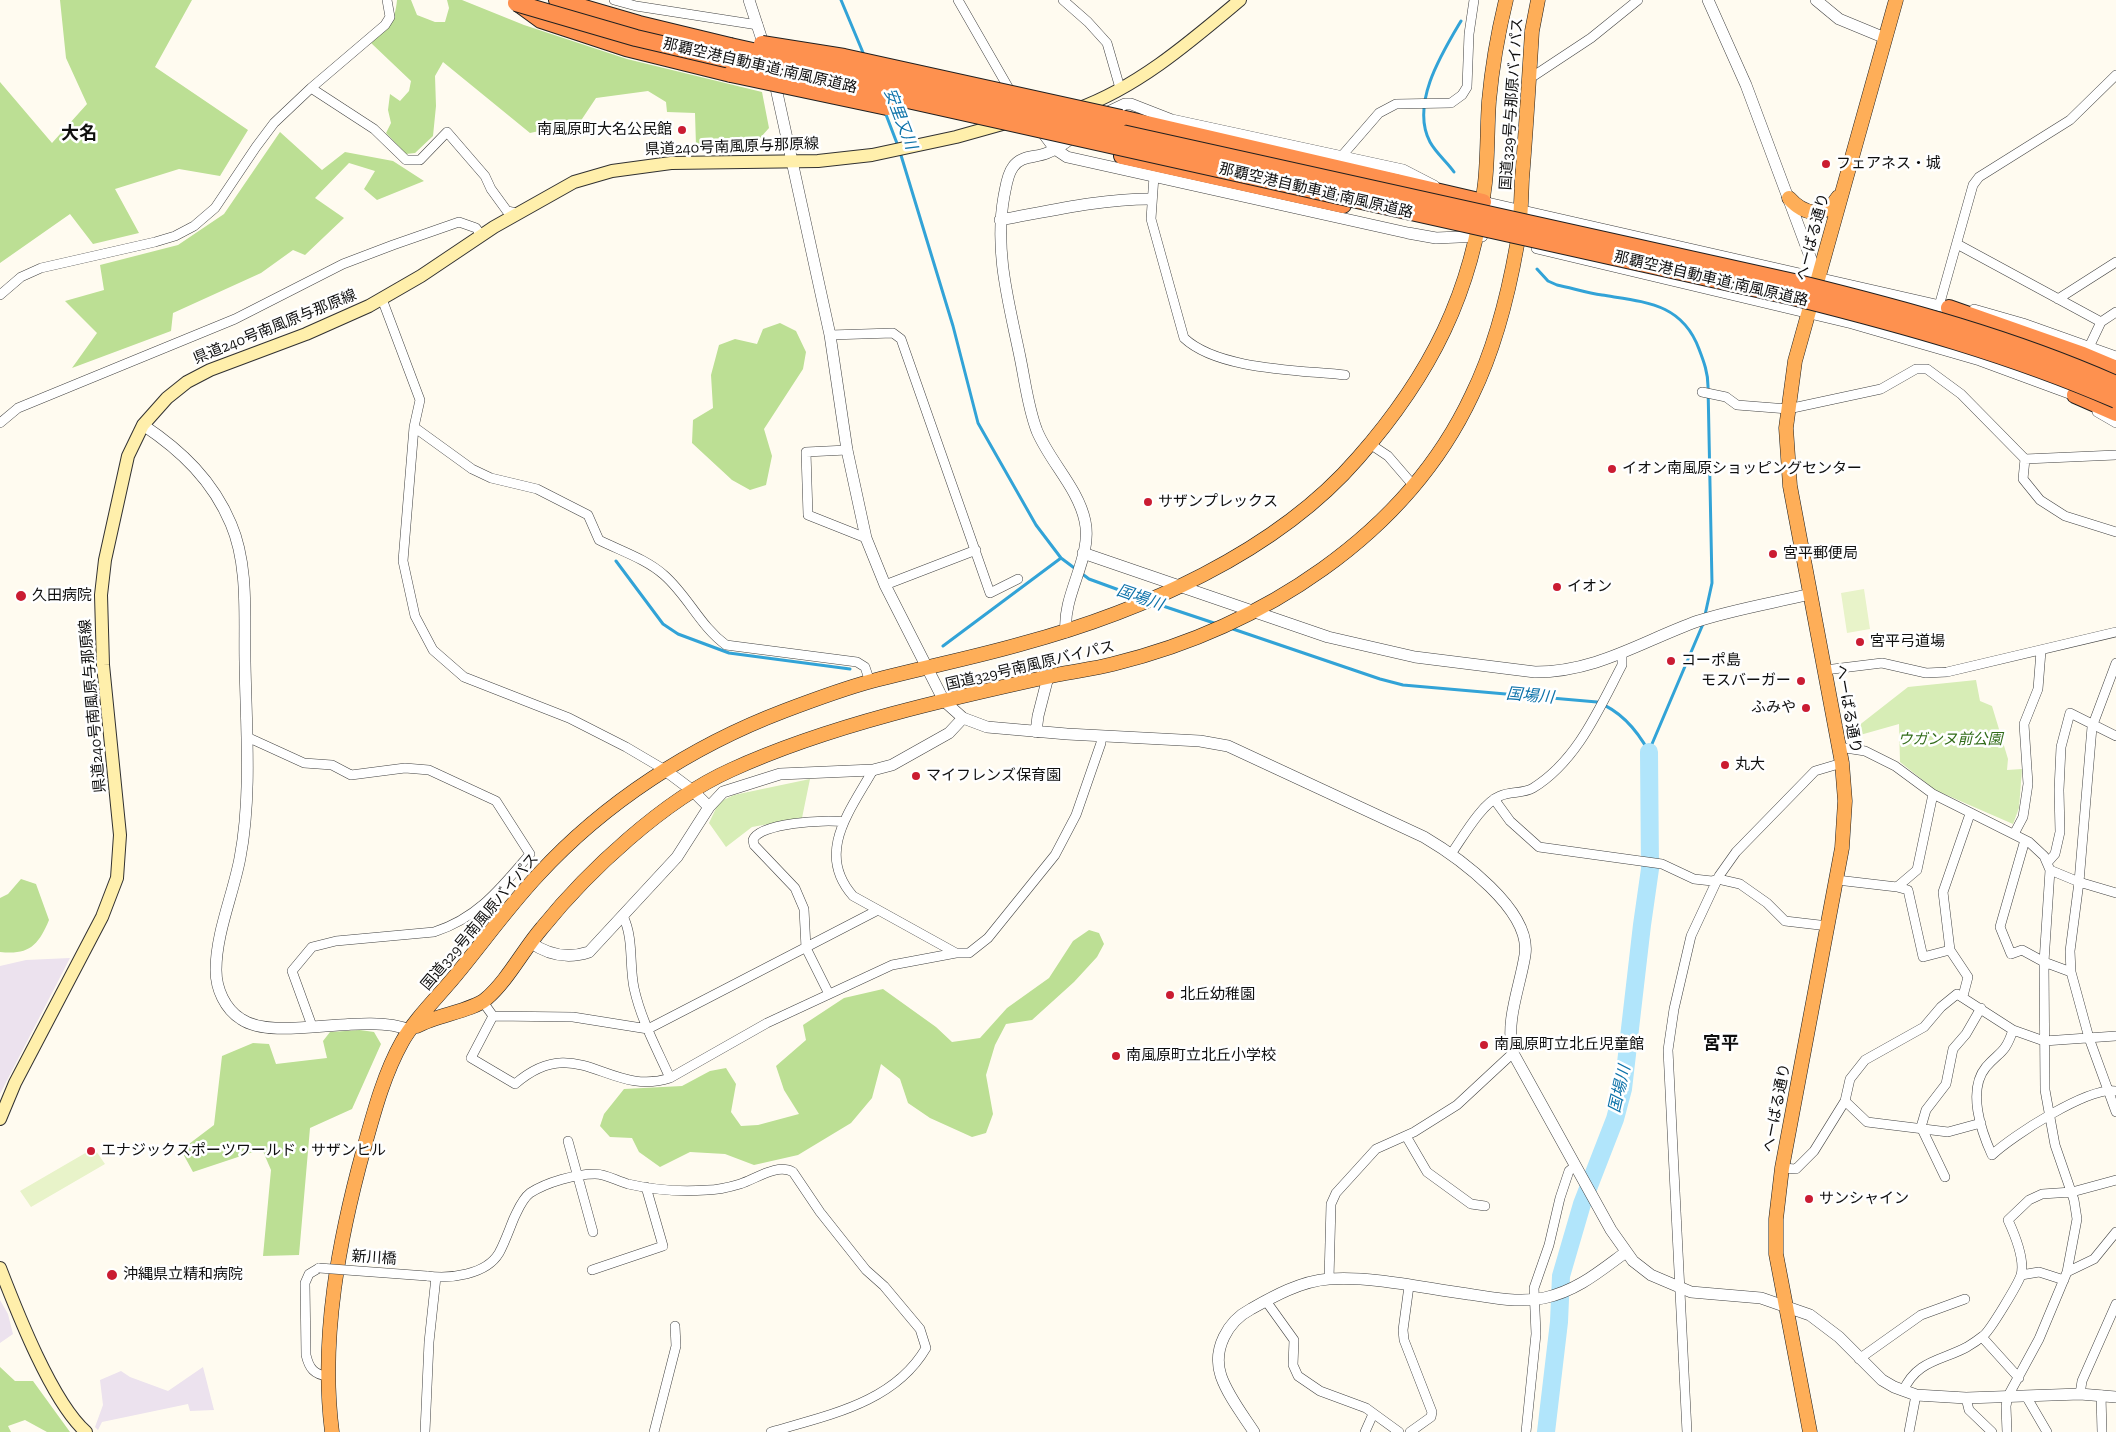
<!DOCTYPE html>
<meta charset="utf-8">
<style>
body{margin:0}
canvas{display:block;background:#fffbf0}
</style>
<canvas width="2116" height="1432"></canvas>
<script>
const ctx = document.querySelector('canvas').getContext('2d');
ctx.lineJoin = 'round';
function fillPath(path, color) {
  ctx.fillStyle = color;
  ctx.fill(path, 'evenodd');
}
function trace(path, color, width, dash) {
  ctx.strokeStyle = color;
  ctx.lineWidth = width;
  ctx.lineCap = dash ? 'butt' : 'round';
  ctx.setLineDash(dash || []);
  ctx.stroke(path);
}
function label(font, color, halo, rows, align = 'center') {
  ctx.font = font + ' "Zilla Slab","Noto Sans JP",serif';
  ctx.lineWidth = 5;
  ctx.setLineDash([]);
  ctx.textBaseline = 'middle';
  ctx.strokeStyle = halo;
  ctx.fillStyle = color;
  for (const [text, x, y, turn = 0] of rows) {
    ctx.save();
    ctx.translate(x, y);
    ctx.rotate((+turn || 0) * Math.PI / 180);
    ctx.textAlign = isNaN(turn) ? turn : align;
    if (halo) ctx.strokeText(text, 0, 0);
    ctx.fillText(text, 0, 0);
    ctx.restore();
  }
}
fillPath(new Path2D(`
 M70,958l-70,136v-128l26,-6z
 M0,1300l8,14 5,20 -13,9z
 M203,1367l11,43 -24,1 -2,-7 -86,18 -4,8 -3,-3 8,-22 -3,-25 21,-9 9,6 38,14z`), '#ece2ee');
fillPath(new Path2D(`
 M1976,680l4,21 12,5 16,53 -1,11 15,-1 -3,39 -6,16 -78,-34 -35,-28 -1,-38 -46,13v-7l55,-43z
 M810,779l-8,39 -50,9 -26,20 -17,-24 10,-21 15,-7z`), '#d7edb6');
fillPath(new Path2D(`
 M60,0h132l-37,67 93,63 -28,46 -41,-7 -64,20 24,44 -46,11 -23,-30 -70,49v-181l52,61 35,-39 -21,-46z
 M397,0h14l6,15 18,7h10l4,-14 -2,-8h15l62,25 103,34 135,33 7,36 -17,19 -56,-1 -1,-33 -28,-1 -1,-10 -18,-11 -52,7 -16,24 -50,11 -87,-71 -8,14 1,30 -3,30 -18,17 -9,1 -20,-21 5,-10 -3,-13 2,-16 10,7 9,-10 2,-10 -41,-39c18,-13 25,-20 27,-42z
 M280,132l42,38 23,-18 48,9 31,20 -47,19 -13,-11 11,-18 -26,-8 -34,35 29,20 -39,37 -12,-5 -32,23 -88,40 -2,18 -99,37 25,-35 -32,-32 39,-11 -4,-25 78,-20 46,-31z
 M780,323l16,8 10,21 -3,17 -39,60 8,27 -6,29 -16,5 -18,-10 -40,-37 1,-23 20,-12 -2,-33 8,-30 16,-6 22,5 6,-15z
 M21,879l15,5 13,36c-11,26 -20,35 -49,32v-54l8,-4z
 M1089,930l10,3 5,11 -7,13 -23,25 -42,38 -26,4 -11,21 -9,30 7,39 -7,19 -14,4 -42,-19 -22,-15 -8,-24 -19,-15 -9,34 -21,25 -53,32 -44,10 -29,-11 -35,-2 -30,15 -21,-15 -7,-14 -22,-1 -10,-11 4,-12 20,-25 58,-3 28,-15 16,-3 10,16 -5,28 10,14 17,-1 41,-11 -15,-24 -8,-24 30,-26 -3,-15 41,-27 39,-9 53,38 16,15 28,-4 27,-30 42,-30 24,-37z
 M360,1030l14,2 7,12 -29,65 -42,19 -11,127 -36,1 8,-86 -9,-21 -69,23 -12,-22 33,-25 8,-69 31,-13 16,1 7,20 51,-6 -4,-17 7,-9z
 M0,1367l15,14h18l37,51h-23l-22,-12 -17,6 3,6h-11z`), '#bcdf94');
fillPath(new Path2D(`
 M1864,589l6,40 -23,4 -6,-40z
 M94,1148l11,16 -74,43 -11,-16z`), '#e8f3c9');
trace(new Path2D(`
 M841,0l23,55
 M885,112l13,34
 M900,152l53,174 25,97 58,102 25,33 28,21 52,19
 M1454,172c-7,-10 -18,-19 -24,-30 -20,-38 12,-89 31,-121
 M1537,269l11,12 9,4c15,3 30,8 45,10 43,7 80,8 97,54 5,13 9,24 9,37l4,197 -7,32
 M616,561l47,63 15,10 51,19 121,16
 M1154,603l63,21
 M1230,628l150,51 23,6 194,17c24,9 40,28 52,50
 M943,646l118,-88
 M1649,751l54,-127`), '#32a3d7', 3);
trace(new Path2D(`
 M1546,1432l13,-110 2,-46 21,-72 33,-85 8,-30 19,-164 8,-56 -1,-117`), '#b1e5fb', 18);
const minor = new Path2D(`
 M614,0l22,6 122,19
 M958,0l54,94
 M1063,0l25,22 19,21 13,45
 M1529,79l62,-41 47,-38
 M311,88l63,41 32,31h14l27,-28 38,44 6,13 16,22 10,2
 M1340,158l39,-45 17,-9 55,-1 11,-8 5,-8 2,-53 5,-34
 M1154,176l-3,43 33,119c34,32 115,32 161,37
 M1957,244l144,78 15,-10
 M0,295l21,-18 20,-9 114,-26 20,-6 19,-10 21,-18 41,-61 18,-24 37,-35 74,-63 5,-8 -3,-17
 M382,299l38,101 -6,27 -11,134 12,55 18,34 31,27 105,41 57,29 39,23
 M2058,299l58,-37
 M1939,306l34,-121 6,-8 91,-57 46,-45
 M1974,309l49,14 93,33
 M830,335l63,-2 8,6 89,254 28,-14
 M2090,345l11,-23
 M1702,392l24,5 11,8 51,4 93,-20 35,-20h11l34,25 64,65 91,-4
 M2097,412l19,11
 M0,423l18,-15 217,-89 108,-55 50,-19 66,-23 17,6 5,7
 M414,427l58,42 19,9 46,11 51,26 11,25c22,11 47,19 65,35 24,21 36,51 62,70l131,17 8,5 5,15
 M1370,444l18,12 25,29
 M847,450l-41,2 2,63 58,23
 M2025,459l-2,20 17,21 25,16 51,16
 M885,585l91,-35
 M2116,663l-24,64 -13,155 -9,69 1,21 18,66 27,74
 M1825,670l57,-7 44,10 21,-1 169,-40
 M247,737l57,26 28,2 19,10 54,-7 24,2 67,31 34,53c-29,34 -52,64 -96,78l-98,9 -24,6 -20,24 20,55
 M1839,747l26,4 30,15 38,28 96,48 15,14 6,14 -6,92 1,128 10,55 19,55 3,19 -10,53 -28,67 -31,57 -2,10 1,26
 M873,770c-23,41 -58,83 -20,126l103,57
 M1494,799l16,22 29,26 123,17 32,15 18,2 6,-2 22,5 27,19 18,18 43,5
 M2014,834l9,-17 5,-33 -4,-60 14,-35 3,-38
 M2025,840l-25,87 11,27 11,-4 22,12 27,10
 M1451,854c12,-17 31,-51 49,-58 10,-5 23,-2 33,-8 44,-27 66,-79 89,-123v-12
 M2047,863l8,-9 5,-22 -1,-42 2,-43 9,-34 46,23
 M2050,870l29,12 37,11
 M1837,880l60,7 20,-17 16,-76
 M1897,887l11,3 15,67 27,-7
 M623,916c11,23 6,48 11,72 7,32 23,61 36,90
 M829,994l-23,-46 -2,-39 -9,-21 -41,-43 -1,-5c6,-17 73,-21 90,-18
 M1963,996l5,-19 -18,-27 -7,-58 27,-78
 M483,1002l10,14 -22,42 44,26c62,-54 94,14 155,-6l97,-55 125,-58 64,-12h13l19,-15 67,-83 21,-40 25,-72v-7
 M493,1016l80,1 75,12 230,-119
 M2013,1030c-8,24 -13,21 -27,37 -19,23 -5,64 6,88 20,-19 97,-69 124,-64
 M1845,1101l22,21 81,10 33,-9
 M1406,1136l21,36 44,32 14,2
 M568,1141l25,91
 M1782,1168l14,1 18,-18 31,-50 5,-22 15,-19 59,-33 17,-20 16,-13 56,36 31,11 72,-5
 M1945,1177l-24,-50 5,-17 20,-26 7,-35 13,-15 15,-26
 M319,1268l-10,6 -4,9 1,72c3,13 8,20 22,21
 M592,1270l71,-24 -17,-59
 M2067,1272l27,-13 22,-27
 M2021,1275l18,-3 25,8
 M427,1276c23,3 59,-1 72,-23 6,-11 10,-23 15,-35 4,-8 8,-19 16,-25 17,-11 46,-19 65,-19 11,0 22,7 33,10 26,6 52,8 79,6 10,0 23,-3 33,-6 16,-5 37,-21 53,-12l27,40 46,58 18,16 36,43 6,19c-32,55 -98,67 -155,84
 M1329,1279l2,-75 5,-11 40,-44 38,-17 43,-27 56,-52
 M1409,1286l-6,44 1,10 28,72 -1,5 -21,15
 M1266,1301l28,39 -1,25 5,11 22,15 46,17 33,24
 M1982,1337l37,41
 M1859,1359l62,-44 44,-16
 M1903,1391c14,-31 38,-30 64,-44 5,-3 11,-7 16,-11 7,-5 35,-52 38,-61 4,-15 -7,-42 -13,-55l21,-20 13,-6 30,-2 44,-12
 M2080,1394l2,-13 34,-77
 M2101,1395l1,37
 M2026,1396l21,36
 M1966,1398l3,12 23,22
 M425,1432l4,-90 7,-65
 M654,1432l22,-86 -1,-20
 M1365,1432l8,-18
 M1526,1432l10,-98 -2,-46 15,-43 11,-47 9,-27 5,-4
 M1687,1432l-19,-382 6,-41 17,-73 28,-60 17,-24 79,-81 27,-8
 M1909,1432l7,-37`);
const tertiary = new Path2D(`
 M749,0l16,49
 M1708,0l38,85 72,193
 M1816,0l23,19 46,19
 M774,79l56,256 17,115 19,88 19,47 59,116 19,17 24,9 80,7 133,7 28,5 196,91c34,20 108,73 101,118 -5,32 -20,66 -12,98l98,177 22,31 18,14 40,17 70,6 49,17 29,22 43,43 12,7 22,8 50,3 114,-4 36,3
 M1102,115l23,-11h6l41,16 231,50 31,16
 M1040,129l15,20 12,8 341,76 28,5 46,-2
 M1483,202l466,106
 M1000,220c50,-9 99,-21 150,-21
 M1537,248l315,75 128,37 95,35
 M143,425c39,26 70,56 88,99 18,42 13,94 14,138 1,64 7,133 -5,196 -7,37 -24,75 -24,112 0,19 9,39 25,49 35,24 123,-8 169,11
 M1083,553l245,84 87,20 120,15c62,0 107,-31 163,-51 37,-12 75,-18 112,-27
 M1066,632c-4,-38 27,-74 19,-111 -7,-33 -35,-59 -48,-90 -9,-23 -12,-50 -17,-74 -11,-54 -26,-105 -16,-161 2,-9 3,-21 9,-29 8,-12 22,-9 34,-14 10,-4 20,-11 28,-18
 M1036,732l2,-16 10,-39
 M665,770l28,21 16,16
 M530,942c18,13 38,17 59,10l88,-95 32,-50 14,-15 57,-18 93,-4 19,-5 57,-32 14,-15
 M1254,1432c-11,-17 -26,-36 -33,-56 -9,-27 7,-55 30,-67 23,-13 50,-28 78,-30 45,-3 94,9 139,15 24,4 52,9 76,4 33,-7 56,-27 82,-46`);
const secondary = new Path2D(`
 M1077,109c61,-22 113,-67 163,-109
 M0,1119l15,-36 87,-166 15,-39 3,-43 -17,-170 -2,-70 4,-35 23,-104 15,-31 24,-27 20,-16 23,-12 96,-36 63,-28 52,-30 73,-49 80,-45 38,-11 59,-8 147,-2 54,-6 84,-18 50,-14
 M0,1268c17,44 52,134 86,164`);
const trunk = new Path2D(`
 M1789,198c15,17 36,21 49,-1
 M417,1026c19,-11 55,-15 69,-27 22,-19 37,-49 56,-71 46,-57 122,-128 189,-158 98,-45 220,-72 325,-95 19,-4 38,-6 57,-11 147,-36 293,-128 359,-269 23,-47 36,-99 45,-150 4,-22 4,-44 5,-66 4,-49 7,-99 10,-148l6,-31
 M332,1432c-12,-94 7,-193 32,-284 10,-36 20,-74 38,-106 13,-24 41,-50 58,-72 26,-32 50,-65 78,-95 67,-73 154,-129 246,-164 29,-11 58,-22 88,-30 49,-13 100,-23 149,-37 119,-32 255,-91 337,-186 72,-82 115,-166 127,-275 3,-27 2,-55 4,-82 3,-34 9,-68 17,-101
 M1810,1432l-34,-178v-35l6,-51 60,-320 3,-47 -3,-38 -52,-277 -4,-58 9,-67 101,-361`);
const motorway = new Path2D(`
 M557,0l82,24 91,22
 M519,4l22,16 85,28 105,26
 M1121,118l362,84
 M1122,156l221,49
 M1949,308l134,47 33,14
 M2075,395l41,18`);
trace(minor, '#424242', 10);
trace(tertiary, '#424242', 12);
trace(secondary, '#313131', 14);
trace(trunk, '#202020', 15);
trace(motorway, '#202020', 18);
trace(minor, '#fff', 9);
trace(tertiary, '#fff', 11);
trace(secondary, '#ffefab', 12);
trace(trunk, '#feae58', 14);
trace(motorway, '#fe914f', 16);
const minorBridge = new Path2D(`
 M319,1268l108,8`);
const motorwayBridge = new Path2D(`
 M516,3l120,35 128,30 1029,229c111,28 217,57 323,103
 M762,44l82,13 277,61
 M730,46l1064,236c110,27 218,56 322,102
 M731,74l156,33`);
trace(minorBridge, '#424242', 10, []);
trace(motorwayBridge, '#202020', 18, []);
trace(minorBridge, '#fff', 9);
trace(motorwayBridge, '#fe914f', 16);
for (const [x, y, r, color] of [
 [682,130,5,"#ca1c32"],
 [1826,164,5,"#ca1c32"],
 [1612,469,5,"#ca1c32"],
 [1148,502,5,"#ca1c32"],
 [1773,554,5,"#ca1c32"],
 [1557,587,5,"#ca1c32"],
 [21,596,6,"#ca1c32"],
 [1860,642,5,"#ca1c32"],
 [1671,661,5,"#ca1c32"],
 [1801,681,5,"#ca1c32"],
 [1806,708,5,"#ca1c32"],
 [1725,765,5,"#ca1c32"],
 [916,776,5,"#ca1c32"],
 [1170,995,5,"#ca1c32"],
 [1484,1045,5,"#ca1c32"],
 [1116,1056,5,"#ca1c32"],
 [91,1151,5,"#ca1c32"],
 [1809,1199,5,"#ca1c32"],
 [112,1275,6,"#ca1c32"]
]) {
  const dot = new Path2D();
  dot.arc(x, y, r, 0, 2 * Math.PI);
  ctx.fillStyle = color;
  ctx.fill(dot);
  trace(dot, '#fff', 2);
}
label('15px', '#0f0f0f', '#fff', [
 ["那覇空港自動車道;南風原道路",760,66,13],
 ["国道329号与那原バイパス",1512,104,-86],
 ["県道240号南風原与那原線",732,147,-2],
 ["那覇空港自動車道;南風原道路",1316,191,13],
 ["へーばる通り",1813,237,-75],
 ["那覇空港自動車道;南風原道路",1711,279,13],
 ["県道240号南風原与那原線",275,327,-22],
 ["国道329号南風原バイパス",1030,666,-13],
 ["県道240号南風原与那原線",93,706,-95],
 ["へーばる通り",1848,709,80],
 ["国道329号南風原バイパス",480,922,-50],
 ["へーばる通り",1777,1108,-79],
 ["新川橋",374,1258,4]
]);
label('15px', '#0f0f0f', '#fff', [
 ["南風原町大名公民館",672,130,"right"],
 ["フェアネス・城",1836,164],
 ["イオン南風原ショッピングセンター",1622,469],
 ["サザンプレックス",1158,502],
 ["宮平郵便局",1783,554],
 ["イオン",1567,587],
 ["久田病院",32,596],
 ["宮平弓道場",1870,642],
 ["コーポ島",1681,661],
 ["モスバーガー",1791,681,"right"],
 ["ふみや",1796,708,"right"],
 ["丸大",1735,765],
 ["マイフレンズ保育園",926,776],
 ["北丘幼稚園",1180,995],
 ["南風原町立北丘児童館",1494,1045],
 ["南風原町立北丘小学校",1126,1056],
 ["エナジックスポーツワールド・サザンヒル",101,1151],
 ["サンシャイン",1819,1199],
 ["沖縄県立精和病院",123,1275]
], 'left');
label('italic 15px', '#316c19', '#fff', [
 ["ウガンヌ前公園",1950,740]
]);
label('italic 16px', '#0e73aa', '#fff', [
 ["安里又川",900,119,69],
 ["国場川",1140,598,19],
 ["国場川",1530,696,5],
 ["国場川",1620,1089,-77]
]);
label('bold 18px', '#0f0f0f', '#fff', [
 ["大名",79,134],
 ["宮平",1721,1044]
]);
</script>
